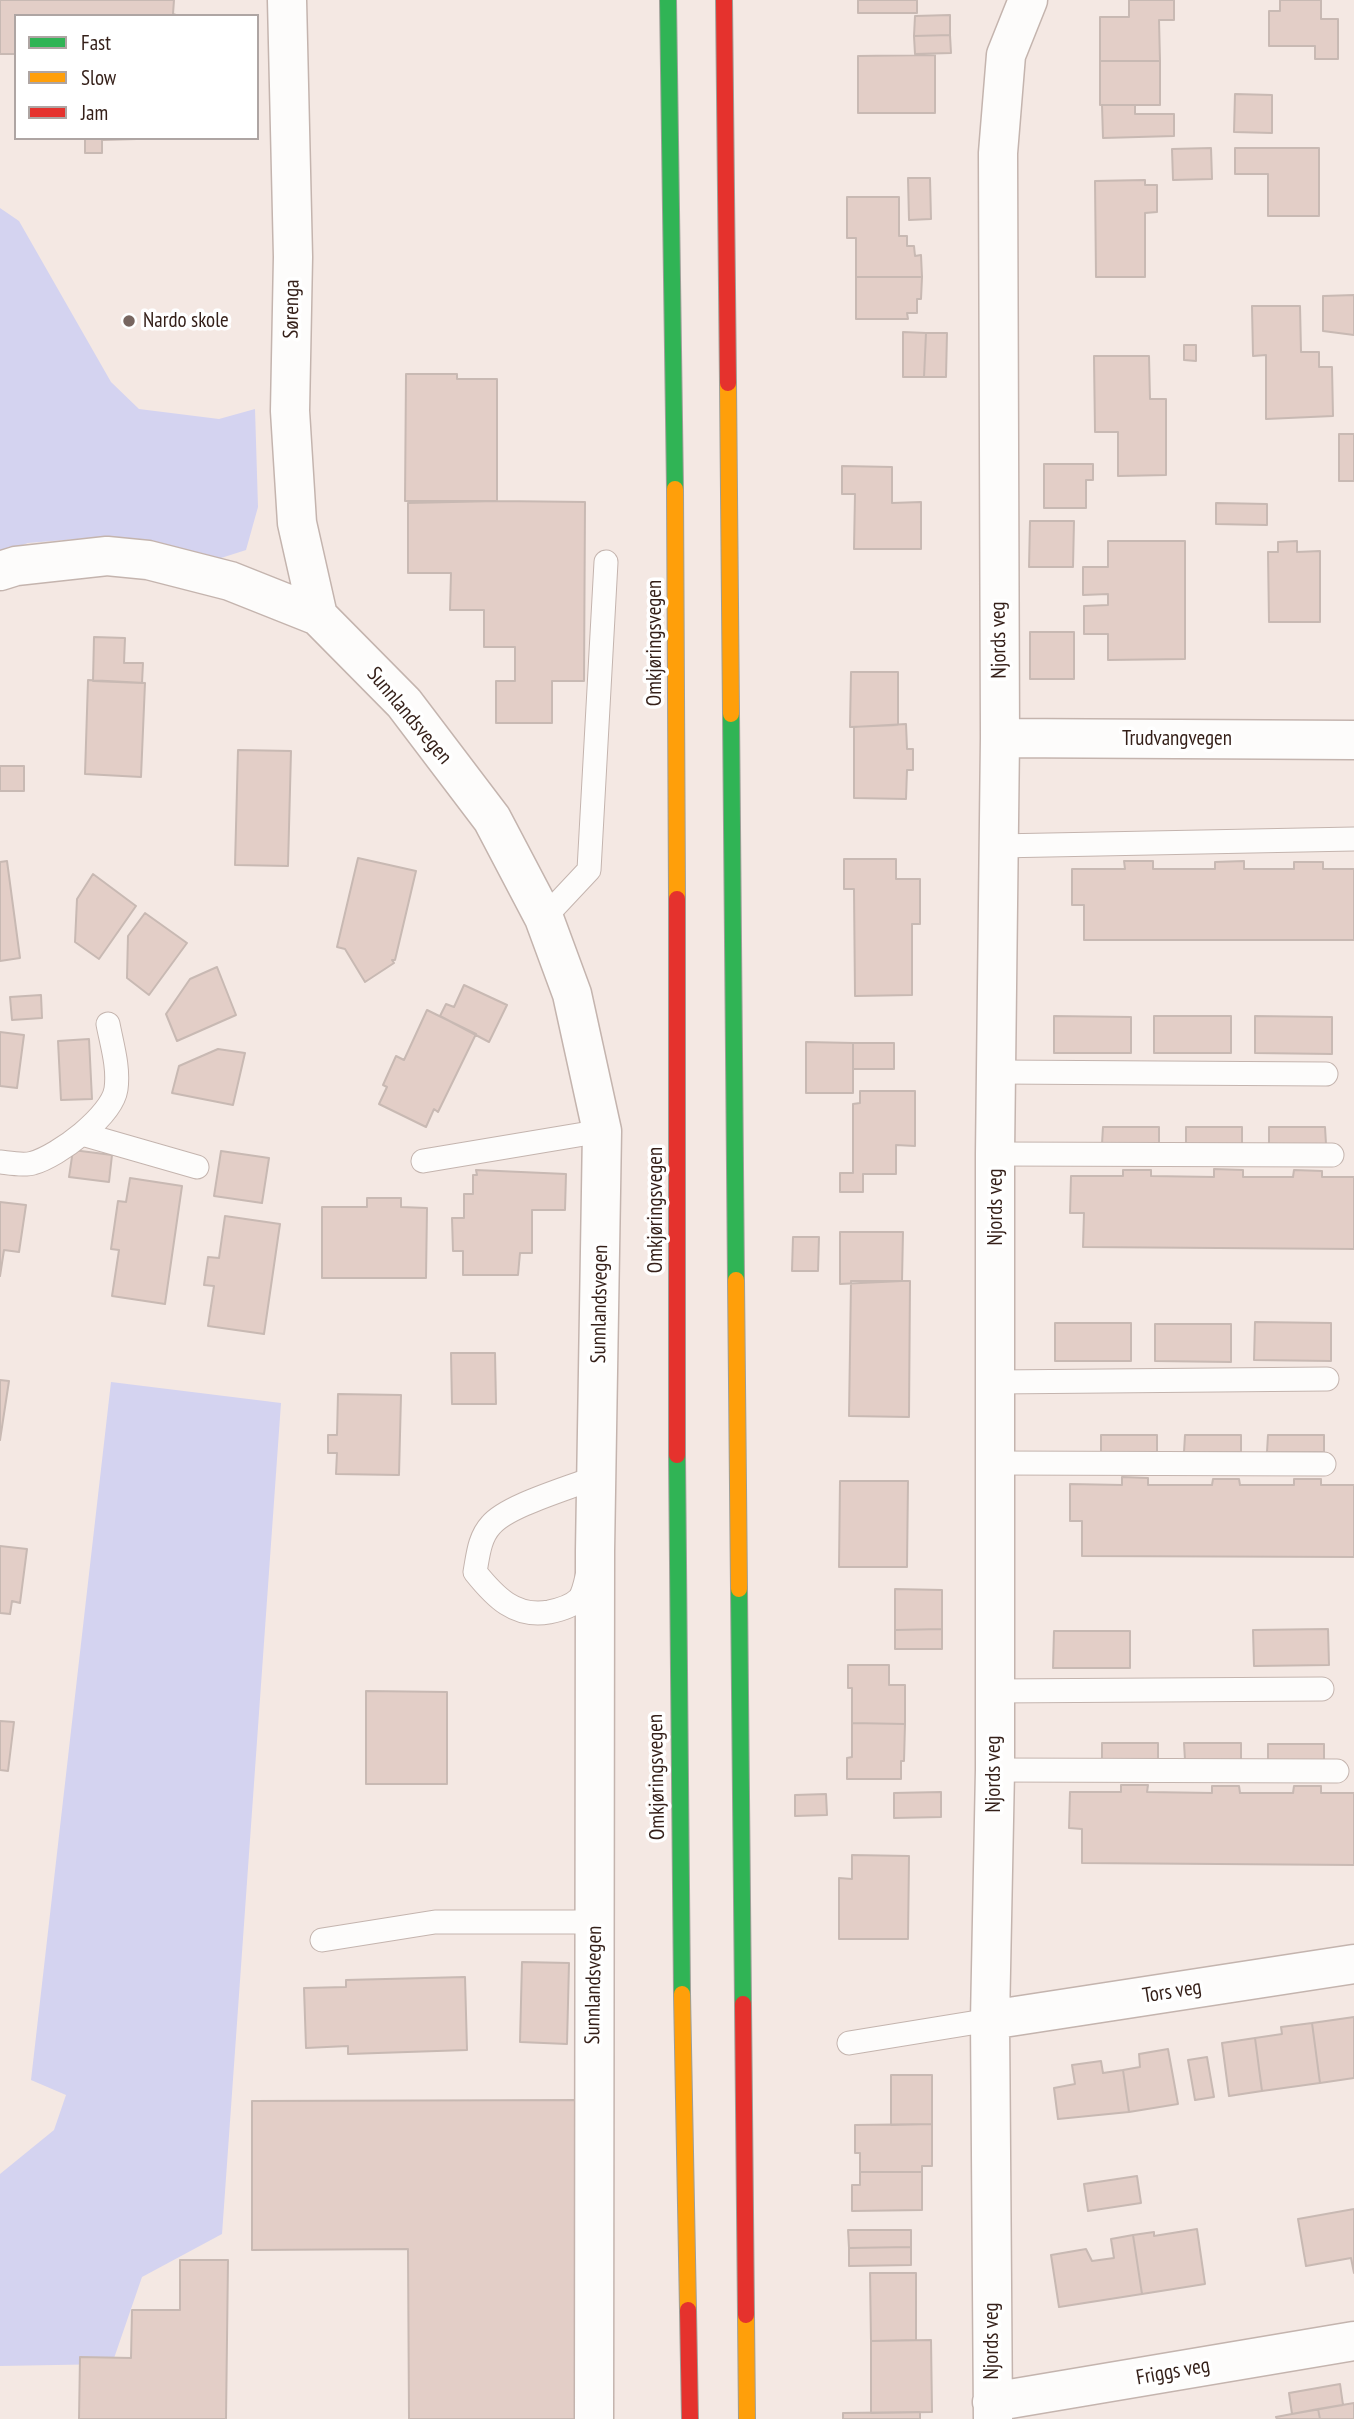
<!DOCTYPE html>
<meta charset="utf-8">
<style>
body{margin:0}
#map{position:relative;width:1354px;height:2419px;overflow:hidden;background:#f4e8e3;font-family:"PT Sans Narrow",sans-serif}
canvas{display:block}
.legend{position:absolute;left:14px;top:14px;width:245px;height:126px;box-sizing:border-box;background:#fff;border:2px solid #aea5a3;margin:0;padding:9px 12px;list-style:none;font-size:21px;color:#341f18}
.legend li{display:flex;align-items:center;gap:14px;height:35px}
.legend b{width:35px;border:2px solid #aea5a3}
</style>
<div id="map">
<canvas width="1354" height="2419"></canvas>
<ul class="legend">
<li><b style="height:9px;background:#30b455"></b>Fast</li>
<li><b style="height:9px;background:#ff9f0a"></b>Slow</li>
<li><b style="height:9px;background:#e5322d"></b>Jam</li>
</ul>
</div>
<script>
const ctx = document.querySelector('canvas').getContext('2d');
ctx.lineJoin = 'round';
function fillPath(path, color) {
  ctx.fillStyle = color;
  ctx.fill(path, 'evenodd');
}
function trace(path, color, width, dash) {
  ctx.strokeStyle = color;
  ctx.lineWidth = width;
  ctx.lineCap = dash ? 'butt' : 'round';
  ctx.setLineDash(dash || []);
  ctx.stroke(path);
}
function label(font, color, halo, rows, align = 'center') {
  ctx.font = font + ' "PT Sans Narrow",sans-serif';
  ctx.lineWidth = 7;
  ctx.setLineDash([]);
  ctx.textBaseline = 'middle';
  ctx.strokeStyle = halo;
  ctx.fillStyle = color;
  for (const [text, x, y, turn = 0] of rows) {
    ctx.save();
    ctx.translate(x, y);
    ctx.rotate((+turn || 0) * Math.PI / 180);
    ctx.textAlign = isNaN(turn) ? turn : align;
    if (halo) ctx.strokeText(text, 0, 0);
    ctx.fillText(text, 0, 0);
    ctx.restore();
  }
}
fillPath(new Path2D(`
 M0,208l19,13 92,161 28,27 80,10 36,-10 3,98 -12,43 -28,9 -66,-17 -51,-5 -73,6 -28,10z
 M111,1382l170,21 -59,831 -80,43 -30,87 -112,2v-192l54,-44 12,-35 -35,-15z`), '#d4d3f0');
const building = new Path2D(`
 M0,0h174l-1,14 6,2h-163v38h-16z
 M858,0h59v13h-59z
 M1129,0h45v20h-15l1,41h-60v-44h29z
 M1280,0h41v19h17v40h-23v-13h-46v-35h11z
 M950,15v20l-36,1 1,-20z
 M950,35l1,18 -36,1 -1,-18z
 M935,55v58h-77v-57z
 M1100,61h60v44h-60z
 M1235,94l37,1v38l-38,-1z
 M1102,105h33v9h39v22l-71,2z
 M85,138h87l-70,2v13h-17z
 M1211,148l1,31 -39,1 -1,-31z
 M1235,148h84v68h-51v-42h-33z
 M908,178h22l1,41 -22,1z
 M1145,180v5h12v27l-12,1v64h-49l-1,-96z
 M847,197h52v39h8v10h7l1,10 6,-1 1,22h-66v-39h-9z
 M856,277h66l-1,22h-4v14h-10l1,6h-52z
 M1354,295v40l-31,-4v-35z
 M1252,306h48l1,46h18v15h13l1,49 -67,3v-64l-13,1z
 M903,332l23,1 -2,44h-21z
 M926,333h21l-1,44h-22z
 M1184,345h12v16l-12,-1z
 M1094,356h55l1,43h16v76l-48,1v-44h-23z
 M406,374h51v5h40v122h-92z
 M1339,434h15v47h-15z
 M1044,464h49v16h-7v28h-42z
 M842,466l50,1v36l29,-1v47h-67l1,-55h-13z
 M497,501l88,1 -1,179h-32v42h-56v-42h19v-34h-31v-37h-34l1,-37h-43v-70z
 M1216,503l51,1v21l-51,-1z
 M1030,521h44l-1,46h-44z
 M1108,541h77v118l-77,1v-26h-24v-28l24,-1v-11l-25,1v-28h25z
 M1297,541v11l23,-1v71h-51l-1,-70h10v-10z
 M1030,632h44v47h-44z
 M94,637l31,1 -1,25h19l-1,20 -49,-2z
 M851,672h47v53l-48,2z
 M88,680l57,3 -4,94 -56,-3z
 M906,724l1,25h6v21h-6l-1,29 -52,-1v-71z
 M238,750l53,1 -3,115 -53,-1z
 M0,766h24v25h-24z
 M358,858l58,13 -21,89h-3l2,3 -29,19 -20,-33 -8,-2z
 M844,859h52v20h24v45h-8v71l-57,1 -1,-107h-10z
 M7,861l13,97 -20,3v-99z
 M1124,861h29v8h62v-7l29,-1v8h50v-7h29v7h31v71h-270v-35h-12v-36h53z
 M93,874l43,32 -37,53 -24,-17 2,-43z
 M145,913l42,30 -38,52 -22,-17 1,-42z
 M217,967l19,48 -59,26 -11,-27 24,-35z
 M464,985l43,20 -18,37 -49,-26 6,-12 8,3z
 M41,995l1,23 -30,2 -2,-23z
 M427,1010l49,24 -38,78 -4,-3 -8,18 -47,-23 8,-17 -4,-2 13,-29 8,4z
 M1054,1016l77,1v36h-77z
 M1154,1016h77v37h-77z
 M1255,1016l77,1v37l-77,-1z
 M0,1032l24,3 -7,53 -17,-2z
 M89,1039l3,60 -31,1 -3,-59z
 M806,1042l47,1v50h-47z
 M853,1043h41v26h-41z
 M218,1049l27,4 -12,52 -61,-12 7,-27z
 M860,1091h55v55l-19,-1v29h-33v18h-23v-19h13v-69l7,-1z
 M1103,1127h56v17h-57z
 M1186,1127h56v18l-56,-1z
 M1269,1127h56l1,17h-57z
 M73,1150l39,5 -3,27 -40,-5z
 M221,1151l48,7 -7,45 -48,-7z
 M1214,1169l29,1v7h50l1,-7 28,1v6h32v72l-271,-2 1,-34h-14l1,-37h52v-6h28v6l63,1z
 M476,1170l90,4 -1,36h-33v43h-12l-2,22h-55v-24h-10l-1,-33h12v-24h9v-19h4z
 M130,1178l52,8 -17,118 -53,-8 7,-46 -8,-1 7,-48 8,1z
 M367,1198h34v9l26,1 -1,70h-104v-71h45z
 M0,1202l26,3 -7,47 -15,-2 -4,26z
 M225,1216l55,8 -16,110 -56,-8 6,-40 -10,-1 4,-28 11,1z
 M840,1232h63l-1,49 -62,3z
 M793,1237h26l-1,34h-26z
 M851,1281h59l-1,136 -60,-1z
 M1255,1322l76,1v38l-77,-1z
 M1055,1323h76v38h-76z
 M1155,1324h76v38l-76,-1z
 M451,1353h44l1,51h-44z
 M0,1380l9,1 -9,59z
 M338,1394l63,1 -2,80 -63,-1 1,-21h-9v-18h9z
 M1101,1435h56v17h-56z
 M1185,1435h56v17h-57z
 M1268,1435h56v17h-57z
 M1122,1477l26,1v7h64l1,-6h26l1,6h54v-6h27v6h33v72l-272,-1v-35h-12v-37l52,1z
 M840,1481h68l-1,86h-68z
 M0,1546l27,3 -7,54 -8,-2 -2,13 -10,-1z
 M895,1589l47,1v39l-47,1z
 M942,1629v20h-47v-19z
 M1328,1629l1,36 -75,1 -1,-36z
 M1054,1631h76v37h-77z
 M848,1665h41v20h16v39l-53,-1v-35h-4z
 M366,1691l81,1v92h-81z
 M0,1721l14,1 -6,49 -8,-1z
 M852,1723l53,1 -1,37h-3v18h-54v-21l5,-1z
 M1102,1743h56v17h-56z
 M1184,1743h57v17h-56z
 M1268,1744h56v17l-56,-1z
 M1121,1785h27l-1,7 65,1v-7h27l1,7h53l1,-7h27v7h33v72l-272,-2v-34l-13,-1 1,-36h51z
 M941,1792v25l-47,1v-25z
 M826,1794l1,21 -32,1v-21z
 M852,1855l57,1 -1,83h-69v-61l13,1z
 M522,1962l47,1 -2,81 -47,-2z
 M465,1977l2,73 -119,4v-8l-42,2 -2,-60 42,-1v-7z
 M1354,2017v61l-34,5 -8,-60z
 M1312,2023l8,60 -58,8 -7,-53 27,-4 -1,-7z
 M1255,2038l7,53 -33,5 -7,-53z
 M1168,2049l10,55 -49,8 -6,-42 17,-3 -1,-13z
 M1207,2057l7,40 -19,3 -7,-40z
 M1101,2061l2,12 20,-3 6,42 -71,7 -4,-31 21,-4 -3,-19z
 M891,2075h41v49l-41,1z
 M579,2100l1,319h-171l-1,-170 -156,1v-149z
 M932,2124v42h-10v6h-62v-19h-5v-28z
 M860,2172h62v38l-70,1v-26h8z
 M1137,2176l4,27 -53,8 -4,-27z
 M1354,2209v64l-3,-15 -45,8 -8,-47z
 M1197,2229l8,55 -63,10 -9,-59 21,-3v4z
 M848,2230h63v17l-62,1z
 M1133,2235l9,59 -83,13 -8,-52 35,-6 6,12 22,-3 -3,-19z
 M911,2247v18l-62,1v-18z
 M180,2260h48l-2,159h-147l1,-62 51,1 1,-48h48z
 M870,2273h46v67l-45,1z
 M931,2340l1,72 -61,1v-72z
 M1340,2384l3,21 -51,9 -3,-21z
 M1354,2403v16h-34l-2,-10z
 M1318,2409l2,10h-43l-1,-2z
 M920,2412v7h-77v-6z`);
fillPath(building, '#e3cec7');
trace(building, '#c8b9b3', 2);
const lane = new Path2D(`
 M998,846l356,-7
 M544,918l45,-48 17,-308
 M997,1072l329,2
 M82,1134l115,33
 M995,1154l337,1
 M423,1161l179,-30
 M0,1162c9,1 24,4 33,1 25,-7 79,-47 83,-74 3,-22 -4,-44 -8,-65
 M996,1382l331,-3
 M996,1463l328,1
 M588,1572c-2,8 -4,21 -9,27 -8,8 -20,11 -30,13 -34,6 -54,-15 -74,-40 3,-16 4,-34 16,-47 17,-20 79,-37 105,-48
 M994,1691l328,-2
 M995,1770l342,1
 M322,1940l113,-18h160
 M849,2043l141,-23`);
const street = new Path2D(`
 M287,0l6,257 -3,154 7,112 21,93
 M0,571l16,-5 91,-10 41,4 82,21 88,35 86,87 88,116 52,99 28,76 30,137 -7,420 -1,868
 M1000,738l354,2
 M990,2020l364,-56
 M992,2402l362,-61
 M993,2419l-3,-399 5,-250v-616l5,-416 -2,-585 8,-98 22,-55`);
const fast = new Path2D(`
 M668,0l7,489
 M731,714l5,566
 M677,1455l5,539
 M739,1589l4,415`);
const slow = new Path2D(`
 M728,383l3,331
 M675,489l2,410
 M736,1280l3,309
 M682,1994l6,316
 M746,2315l1,104`);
const jam = new Path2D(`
 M724,0l4,383
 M677,899v556
 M743,2004l3,311
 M688,2310l2,109`);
trace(lane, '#c4b4ae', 25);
trace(street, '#c4b4ae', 41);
trace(fast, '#9d9f98', 18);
trace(slow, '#9d9f98', 18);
trace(jam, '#9d9f98', 18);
trace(lane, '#fdfcfb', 23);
trace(street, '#fdfcfb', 38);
trace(fast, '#30b455', 16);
trace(slow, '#ff9f0a', 16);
trace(jam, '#e5322d', 16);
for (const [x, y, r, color] of [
 [129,321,7,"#77655f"]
]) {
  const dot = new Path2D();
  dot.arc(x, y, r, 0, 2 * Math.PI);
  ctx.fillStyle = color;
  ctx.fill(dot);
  trace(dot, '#fff', 2.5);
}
label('21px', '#341f18', '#fff', [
 ["Sørenga",292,309,-89],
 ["Njords veg",999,640,-91],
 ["Omkjøringsvegen",655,643,-90],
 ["Sunnlandsvegen",409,716,50],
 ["Trudvangvegen",1177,739],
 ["Njords veg",996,1207,-90],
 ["Omkjøringsvegen",656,1210,-90],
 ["Sunnlandsvegen",600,1304,-89],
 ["Njords veg",994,1774,-90],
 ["Omkjøringsvegen",657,1777,-91],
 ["Sunnlandsvegen",594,1985,-89],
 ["Tors veg",1172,1992,-9],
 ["Njords veg",992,2341,-90],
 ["Friggs veg",1173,2372,-10]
]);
label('21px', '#341f18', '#fff', [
 ["Nardo skole",143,321]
], 'left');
</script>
